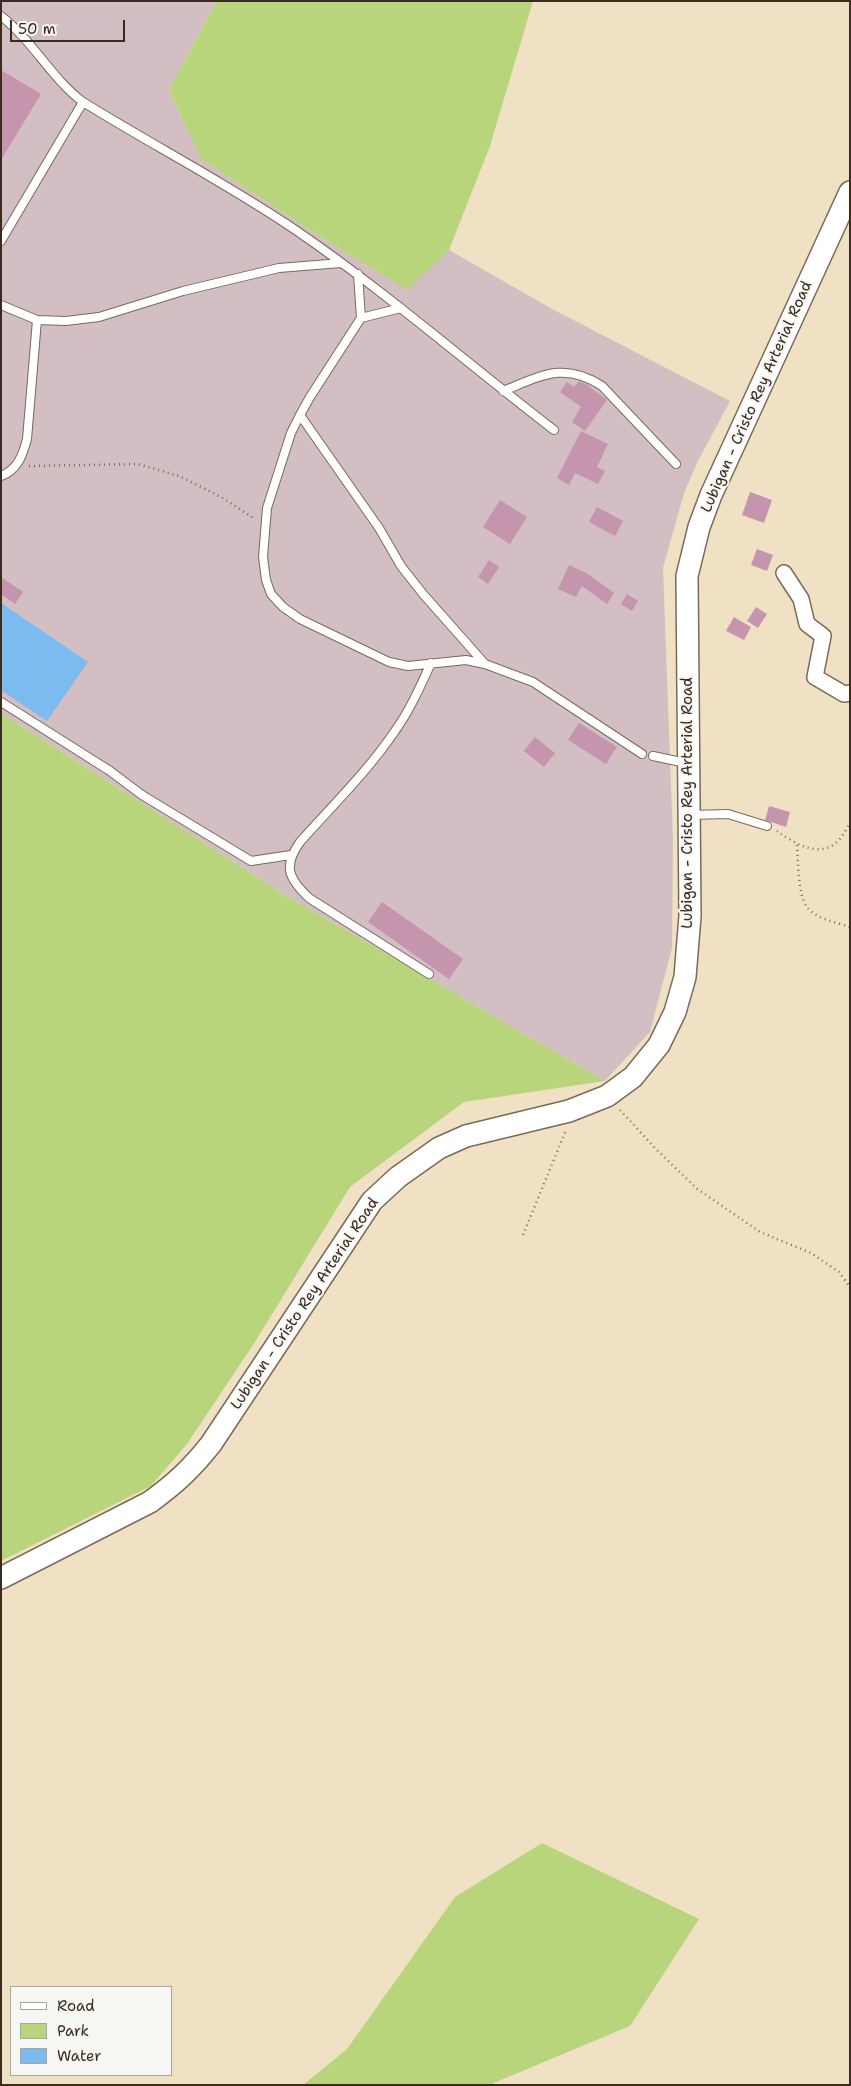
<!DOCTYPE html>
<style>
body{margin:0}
#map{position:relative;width:851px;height:2086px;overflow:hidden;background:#f0e1c5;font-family:"Shantell Sans",sans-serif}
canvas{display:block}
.frame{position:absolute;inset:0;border:2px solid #3b2a1e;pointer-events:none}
.legend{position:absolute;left:10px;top:1986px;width:162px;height:90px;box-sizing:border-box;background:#f6f6f2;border:1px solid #aba49d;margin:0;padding:6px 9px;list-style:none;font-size:15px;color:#3b2a1e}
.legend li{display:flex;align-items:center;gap:10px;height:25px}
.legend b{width:25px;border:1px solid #aba49d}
.scale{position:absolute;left:10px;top:20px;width:115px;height:22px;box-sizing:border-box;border:2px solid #3b2a1e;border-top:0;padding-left:6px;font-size:15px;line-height:18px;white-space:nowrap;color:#3b2a1e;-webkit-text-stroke:4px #f6f6f2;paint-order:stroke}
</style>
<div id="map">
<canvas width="851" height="2086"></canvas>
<div class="frame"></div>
<ul class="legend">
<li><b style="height:6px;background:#fff"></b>Road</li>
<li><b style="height:14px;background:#b9d57b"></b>Park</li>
<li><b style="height:14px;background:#7cbbf0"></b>Water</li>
</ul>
<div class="scale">50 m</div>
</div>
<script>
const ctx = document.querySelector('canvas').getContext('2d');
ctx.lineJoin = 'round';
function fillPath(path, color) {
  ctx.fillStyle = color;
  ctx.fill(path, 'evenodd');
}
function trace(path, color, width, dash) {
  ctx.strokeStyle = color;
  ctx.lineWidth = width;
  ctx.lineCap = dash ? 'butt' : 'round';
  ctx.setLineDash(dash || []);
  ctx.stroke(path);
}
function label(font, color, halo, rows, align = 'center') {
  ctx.font = font + ' "Shantell Sans",sans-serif';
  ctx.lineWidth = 4;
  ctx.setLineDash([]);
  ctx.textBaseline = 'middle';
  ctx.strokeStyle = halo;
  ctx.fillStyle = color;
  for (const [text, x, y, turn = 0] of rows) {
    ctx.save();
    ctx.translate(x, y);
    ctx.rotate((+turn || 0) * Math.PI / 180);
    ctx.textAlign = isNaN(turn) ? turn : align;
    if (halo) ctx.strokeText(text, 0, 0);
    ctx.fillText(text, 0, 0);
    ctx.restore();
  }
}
fillPath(new Path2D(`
 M1,1h216l-48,89 32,69 123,80 82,50 43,-39 105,60 176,91 -32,60 -14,32 -21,75 10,272 -1,108 -22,84 -45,49 -318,-185 -286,-183z`), '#d2bec3');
fillPath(new Path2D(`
 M217,1h316l-43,145 -41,104 -42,40 -83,-51 -123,-80 -32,-69z
 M1,713l286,183 318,185 -141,21 -114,85 -95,155 -68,102 -36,42 -150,75z
 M542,1843l157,76 -69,107 -141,59h-186l44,-36 108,-152z`), '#b9d57b');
fillPath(new Path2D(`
 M1,603l87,59 -41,59 -46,-31z`), '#7cbbf0');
fillPath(new Path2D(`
 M1,70l40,24 -40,66z
 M579,381l7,3 21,16 -22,31 -13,-9 9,-15 -21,-15 7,-10 7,5z
 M581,431l27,13 -11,23 8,4 -7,13 -23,-11 -6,12 -12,-7z
 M750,492l22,8 -8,23 -22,-8z
 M500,500l27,17 -17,27 -27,-17z
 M597,507l26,14 -8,15 -26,-14z
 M757,549l16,6 -6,16 -16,-6z
 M489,560l10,7 -11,17 -10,-7z
 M569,565l19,9 26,19 -7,11 -25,-18 -6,11 -18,-8z
 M1,577l22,15 -8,12 -14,-10z
 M627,594l11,7 -6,10 -11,-7z
 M756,607l11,7 -9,14 -11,-7z
 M734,617l17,10 -7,13 -18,-9z
 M579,723l38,24 -11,17 -38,-24z
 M535,737l20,16 -11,14 -20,-16z
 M769,806l21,6 -4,15 -21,-7z
 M382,902l81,57 -14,20 -81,-57z`), '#c594ad');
const service = new Path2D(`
 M1,16c32,25 50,62 82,86 71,44 145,82 214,129 89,61 171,133 257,199
 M1,241l82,-139
 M358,274l3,44 -51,79 -10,18 -9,18 -24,75 -4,49 3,23 5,14 12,13 17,12 89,43 19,4 58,-6 19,4 48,18 109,72
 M1,305l36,15 29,1 33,-4 84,-26 96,-23 62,-5
 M361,318l40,-10
 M503,391c38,-15 61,-30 99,-5l74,78
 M300,415l79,113 22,38 22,28 62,70
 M1,476c17,-6 22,-22 26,-37l10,-119
 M1,702l109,69 32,24 109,66 40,-6
 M653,756l33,7
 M691,815l37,-1 39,12
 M429,974l-120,-76c-21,-20 -26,-32 -9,-56 32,-36 68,-71 95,-111 15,-21 25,-44 36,-68`);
const minor = new Path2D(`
 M784,573l17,26 6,25 16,12 -8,41 29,17 6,-1`);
const secondary = new Path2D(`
 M1,1578l149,-76c26,-19 41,-33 61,-58l161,-243 26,-24 41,-29 27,-12 103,-25 38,-15 26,-19 26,-32 16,-33 10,-35 5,-61 -3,-340 12,-49 12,-32 139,-303`);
trace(service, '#7a6a58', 10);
trace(minor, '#7a6a58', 18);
trace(secondary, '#7a6a58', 24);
trace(new Path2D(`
 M29,466l109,-2 41,12 42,21 34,22
 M777,831c17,12 43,29 62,9 4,-4 7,-11 11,-17
 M797,845c1,14 1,51 10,62 8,11 30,16 43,20
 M620,1110l35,38 41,40 64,44 51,21 28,19 11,15
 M523,1235l43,-105`), '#7a6a58', 2.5, [1, 4]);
trace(service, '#fff', 8);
trace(minor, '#fff', 15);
trace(secondary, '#fff', 21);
label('15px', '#3b2a1e', '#f6f6f2', [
 ["Lubigan - Cristo Rey Arterial Road",757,397,-66],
 ["Lubigan - Cristo Rey Arterial Road",688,803,-90],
 ["Lubigan - Cristo Rey Arterial Road",305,1304,-56]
]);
</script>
